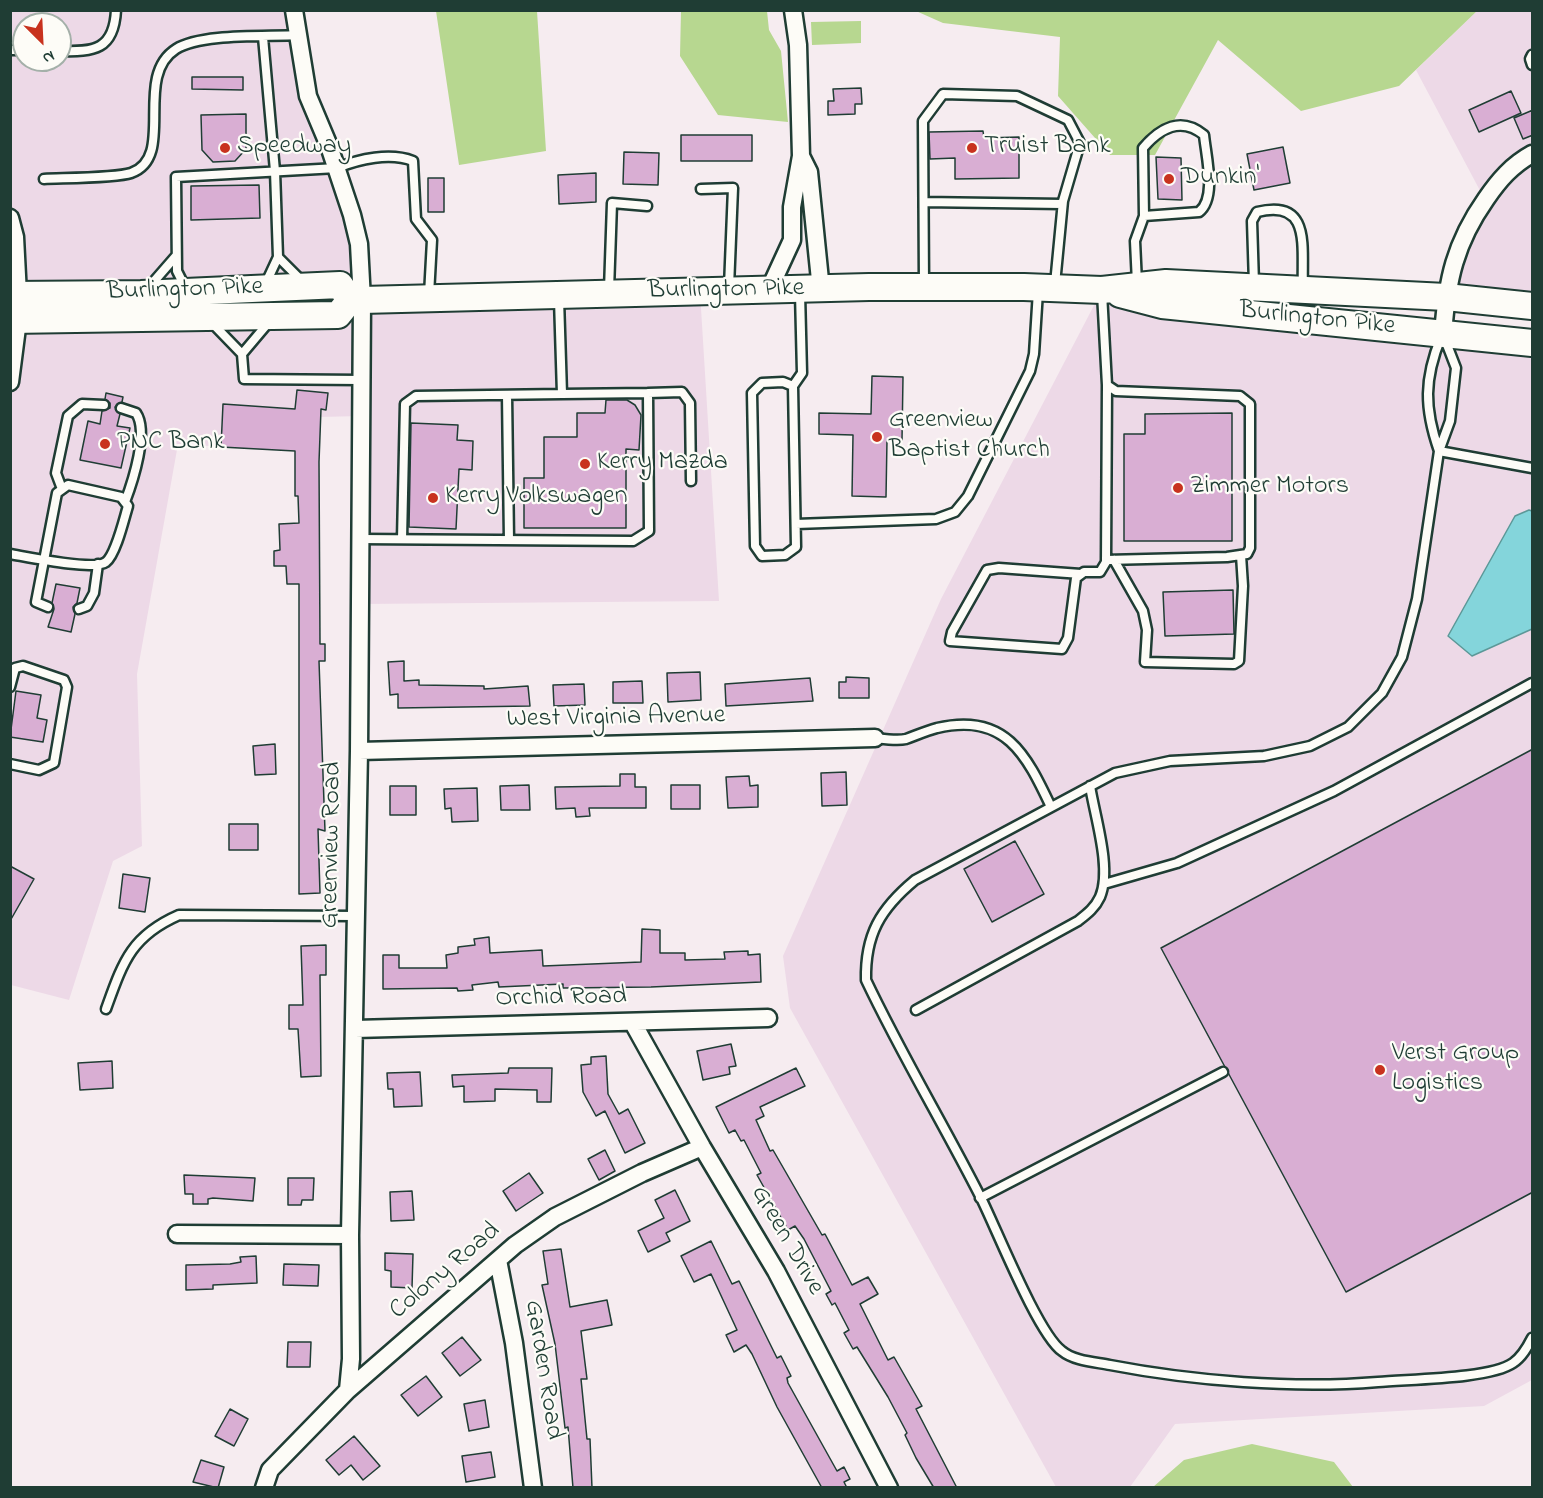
<!DOCTYPE html>
<style>
body{margin:0}
#map{position:relative;width:1543px;height:1498px;overflow:hidden;background:#f6ecf0;font-family:"Indie Flower",sans-serif}
canvas{display:block}
.frame{position:absolute;inset:0;border:12px solid #1f3d34;pointer-events:none}
.north{position:absolute;left:12px;top:12px;width:60px;height:60px;box-sizing:border-box;background:#fdfcf7;border:2px solid #a4b0a9;border-radius:50%;rotate:156deg;font-size:16px;font-weight:700;line-height:24px;text-align:center;color:#1f3d34}
.north::after{content:'';display:block;margin:auto;width:21px;height:27px;background:#c8321e;clip-path:polygon(50% 0,100% 100%,50% 72%,0 100%)}
</style>
<div id="map">
<canvas width="1543" height="1498"></canvas>
<div class="frame"></div>
<div class="north">N</div>
</div>
<script>
const ctx = document.querySelector('canvas').getContext('2d');
ctx.lineJoin = 'round';
function fillPath(path, color) {
  ctx.fillStyle = color;
  ctx.fill(path, 'evenodd');
}
function trace(path, color, width, dash) {
  ctx.strokeStyle = color;
  ctx.lineWidth = width;
  ctx.lineCap = dash ? 'butt' : 'round';
  ctx.setLineDash(dash || []);
  ctx.stroke(path);
}
function label(font, color, halo, rows, align = 'center') {
  ctx.font = font + ' "Indie Flower",sans-serif';
  ctx.lineWidth = 4.5;
  ctx.setLineDash([]);
  ctx.textBaseline = 'middle';
  ctx.strokeStyle = halo;
  ctx.fillStyle = color;
  for (const [text, x, y, turn = 0] of rows) {
    ctx.save();
    ctx.translate(x, y);
    ctx.rotate((+turn || 0) * Math.PI / 180);
    ctx.textAlign = isNaN(turn) ? turn : align;
    if (halo) ctx.strokeText(text, 0, 0);
    ctx.fillText(text, 0, 0);
    ctx.restore();
  }
}
fillPath(new Path2D(`
 M10,11h284l35,135 34,154 337,-8 19,309 -359,3 1,-188 -85,2 -2,32 -96,-6 -41,230 5,172 -29,15 -44,139 -58,-15zM24,24h36v36h-36z
 M1477,11h55v295l-86,-9 39,-97 -69,-130z
 M1102,290l430,53v1037l-48,26 -309,18 -45,63h-74l-266,-479 -7,-52 158,-357z`), '#edd9e7');
fillPath(new Path2D(`
 M436,11h101l9,140 -87,14z
 M681,11h86l2,19 12,21 7,71 -70,-7 -38,-59z
 M916,11h561l-78,75 -98,25 -83,-71 -63,115h-45l-52,-59 2,-59 -117,-14z
 M861,21v22l-49,2 -1,-23z
 M1252,1444l82,18 19,25h-200l31,-27z`), '#b7d790');
const water = new Path2D(`
 M1529,510l3,1v118l-60,27 -24,-20 67,-120z`);
fillPath(water, '#84d5db');
trace(water, '#5c9898', 1.5);
const building = new Path2D(`
 M192,77h51v13l-51,-1z
 M861,88l1,16h-7v10l-27,1v-14h6l-1,-12z
 M1511,91l10,22 -42,19 -10,-22z
 M1533,110v25l-10,4 -9,-21z
 M246,114v35l-11,12 -22,1 -11,-12 -1,-35z
 M983,131l1,7 35,-1v41l-64,1v-21l-25,1 -1,-27z
 M681,135h71v26h-71z
 M1283,147l7,36 -36,7 -7,-36z
 M624,152l35,1 -1,32 -35,-1z
 M1156,157l25,1 1,42 -24,-1z
 M596,173v29l-37,2 -1,-29z
 M428,178h16v34h-16z
 M259,185l1,33 -69,2v-34z
 M872,376l31,1 -1,63h-15l-1,57 -34,-1 1,-61 -34,-1v-21l52,1z
 M297,390l31,3 -2,17 -5,-1 -2,53 1,182h5v17h-6l6,170 -7,-2 2,64 -21,1v-310h-12l-1,-18h-12v-15l6,-1 -1,-26 20,-1 -1,-27h-3v-45l-74,-4 2,-43 72,5z
 M106,393l17,4 -1,5 -7,5 5,7 -3,12 13,2 -9,40 -41,-8 8,-39 12,3 2,-13 8,-3v-5l-5,-4z
 M606,400h21l8,5 6,10 -2,35 -13,-1v79h-102v-50h20v-41h33v-24h28z
 M1232,413v128h-108v-107h21v-20z
 M411,423l47,2 -1,15 16,1 -1,29 -13,-1 -3,60 -47,-2z
 M56,584l24,4 -3,15 -4,4 2,7 -4,18 -23,-5 6,-18 -2,-6z
 M1233,590l1,44 -69,2 -2,-44z
 M404,661v20l15,-1v5l65,1v3l44,-3 2,20 -132,2v-14l-8,1 -2,-33z
 M700,672l1,28 -33,2 -1,-29z
 M846,677l23,1v20h-30v-16h7z
 M810,678l3,23 -87,5 -1,-22z
 M642,681l1,22h-30v-21z
 M584,684l1,21 -31,1 -1,-21z
 M16,691l25,4 -4,23 10,2 -4,22 -33,-5z
 M275,744l1,30 -21,1 -2,-29z
 M1533,749v443l-187,100 -185,-344z
 M846,772l1,33 -25,1 -1,-33z
 M620,774h15v13h11v21h-57l1,8 -14,1 -1,-9 -19,1 -1,-22 65,-1z
 M749,776l1,10 8,-1v22l-30,1 -2,-31z
 M529,785l1,25h-29l-1,-24z
 M671,785h29v24h-29z
 M390,786h26v29h-26z
 M477,788l1,33 -26,1 -1,-14 -6,1 -1,-20z
 M229,824h29v26h-29z
 M1015,841l29,53 -52,28 -28,-53z
 M10,866l24,13 -24,42z
 M123,874l27,4 -5,34 -26,-4z
 M642,929l18,1v23h25v7l40,-1 -1,-7 24,-1v4l12,-1 1,28 -110,5 -88,1v-4l-64,3 -1,-5 -26,3 1,5 -15,1 -1,-3 -74,1v-34h16v13h48l-1,-13 12,-2v-6l17,-2 -1,-6 15,-2 1,16 52,-3 1,16 98,-4z
 M326,945v30h-6l1,101 -20,1 -3,-48h-9v-24h14l-2,-59z
 M731,1044l5,22 -7,1 1,7 -27,6 -6,-29z
 M606,1056l2,38 11,20 9,-5 17,34 -20,10 -20,-42 -9,5 -13,-24 -2,-27 10,-1v-7z
 M112,1061l1,27 -33,2 -2,-27z
 M509,1068h43l-1,34h-14v-12l-42,-1v12l-31,1v-16l-11,1 -1,-12 56,-2z
 M796,1068l9,18 -45,21 4,9 -8,4 14,31 3,-1 49,85 3,-1 27,51 16,-8 10,17 -18,10 28,56 6,-3 28,49 -6,3 41,79h-23l-18,-30 -11,-23 2,-2 -19,-36 -31,-50 -4,2 -9,-16 5,-3 -14,-27 -3,2 -6,-11 5,-3 -27,-52 -9,-13 -7,4 -31,-55 4,-2 -17,-33 -3,1 -6,-11 -6,3 -13,-26z
 M420,1072l2,34 -28,1 -1,-18h-5l-1,-16z
 M605,1150l10,21 -16,9 -11,-21z
 M529,1173l14,20 -27,18 -13,-20z
 M184,1175l71,3 -2,23 -40,-3 -5,1v5h-15v-10h-8z
 M288,1178h26l-1,22h-11l-1,5h-13z
 M675,1190l15,31 -24,12 4,8 -22,11 -10,-21 26,-13 -9,-18z
 M412,1191l2,29 -23,1 -1,-29z
 M711,1241l21,43 7,-3 38,77 4,-2 10,20 -4,2 1,5 49,88 7,-4 6,12 -6,3 3,6h-25l-45,-81 -25,-53 -6,-9 -12,7 -8,-17 11,-5 -26,-56 -17,8 -13,-26z
 M561,1249l9,58 37,-7 5,25 -31,6 6,48h-6l6,60h3l2,49h-19l-5,-61 -3,1 -10,-84 -13,-59 6,-1 -5,-33z
 M385,1253l28,1 -1,34 -21,-1v-16l-6,-1z
 M256,1256l1,27 -44,2v4l-27,1v-25l44,-1 11,-2 -1,-5z
 M284,1264l35,1 -1,21 -35,-1z
 M462,1337l19,23 -21,16 -18,-23z
 M288,1342h23l-1,25h-23z
 M426,1376l16,21 -24,19 -17,-21z
 M485,1400l4,27 -20,4 -5,-27z
 M230,1409l18,10 -14,27 -19,-10z
 M354,1436l26,30 -17,14 -12,-15 -12,10 -13,-15z
 M491,1452l4,25 -29,5 -4,-26z
 M201,1460l23,7 -6,21 -25,-6z`);
fillPath(building, '#d9aed3');
trace(building, '#1f3d34', 1.5);
const lane = new Path2D(`
 M263,37l12,134 3,86 -13,28
 M10,50h14
 M60,51c34,1 54,-1 56,-41
 M1532,55l-2,4 2,6
 M44,179c19,-1 72,-1 87,-6 46,-16 1,-96 45,-124 25,-16 91,-12 122,-14
 M701,189l32,-1 -4,99
 M924,202l138,2
 M278,257l23,23
 M1137,283l-2,-42 9,-25 55,-4c18,-14 7,-56 5,-77 -23,-19 -44,-7 -61,13l1,68
 M924,284l-1,-163 20,-27 74,2 51,24 12,23 -17,58 -8,83
 M1254,284l-2,-63 5,-9c56,-14 44,37 46,76
 M149,287l27,-31
 M185,287l-8,-16 -1,-94 161,-9c22,-9 53,-16 76,-7l3,58 16,21 -3,55
 M609,290l3,-87 35,3
 M1102,293l5,92 9,6 124,5 10,8v144l-3,6 -20,3 -121,3
 M212,323l30,31 2,25 117,1
 M1444,337l12,31 -6,53 -11,30 -22,148 -15,58 -20,36 -34,34 -38,19 -46,10 -94,5 -55,12 -200,107c-35,29 -50,55 -49,100 35,74 78,145 115,218 16,32 57,136 81,153 12,10 33,11 48,14 83,16 184,24 268,17 31,-3 112,-3 135,-19 9,-6 14,-15 19,-25
 M242,354l27,-32
 M793,386l-10,-4 -21,1 -10,10 3,153 7,10 23,-1 11,-8 -3,-161 9,-13 -2,-80
 M648,393l34,-1 8,11 1,78
 M507,395l2,145
 M121,408l15,5c13,19 -3,68 -11,89
 M1439,451c-15,-43 -15,-72 2,-114
 M1439,451l93,17
 M62,489l-6,-16 12,-57 14,-12 22,1
 M796,524l140,-5 19,-7 13,-16 62,-125 4,-17 4,-63
 M360,539l273,2 16,-10 -1,-138 -86,1
 M402,539l3,-135 11,-8 146,-2 -3,-95
 M10,554c18,3 84,17 96,8 10,-8 18,-43 22,-56l-7,-9 -53,-12 -11,8 -21,109 12,5
 M1114,560l29,51 4,19 -2,32 89,2 5,-3 4,-75 -2,-31
 M1081,574l-82,-6 -12,2 -35,62 -2,9 112,8 6,-11 8,-60 8,-6h16l6,-10 1,-177
 M79,609l8,-3 7,-13 4,-29
 M10,687l5,-19 8,-2 41,14 3,7 -13,76 -15,7 -29,-6
 M875,738c9,1 22,3 31,1 11,-4 20,-8 31,-11 68,-16 89,26 114,79
 M1104,884l73,-21 157,-72 198,-108
 M106,1009c17,-47 25,-73 73,-94l178,1
 M916,1010l162,-89c9,-7 17,-13 22,-24 12,-28 -5,-80 -10,-111
 M980,1198l243,-126`);
const street = new Path2D(`
 M294,10l14,86 21,50 23,69 7,29 3,56 -3,451 -9,484 1,124 -3,31
 M801,156l8,16 12,118
 M10,218l5,19 3,58
 M769,290l23,-50v-33l9,-51 -3,-111 -5,-35
 M1443,334c4,-54 12,-91 43,-135 13,-19 26,-34 46,-45
 M10,382l8,-62
 M359,751l516,-13
 M633,1023l69,124 74,124 113,217
 M355,1029l413,-11
 M177,1234l173,1
 M498,1260l16,83 19,145
 M264,1488l6,-18 78,-80 167,-145 40,-28 87,-44 60,-26`);
const primary = new Path2D(`
 M1120,294l42,11 370,38
 M10,295l131,-1 199,-9 10,15
 M10,320l328,-5 12,-15h12l507,-13h155l78,3 64,-7 280,14 86,9`);
trace(lane, '#1f3d34', 13);
trace(street, '#1f3d34', 21);
trace(primary, '#1f3d34', 30);
trace(lane, '#fdfcf7', 8);
trace(street, '#fdfcf7', 16);
trace(primary, '#fdfcf7', 26);
for (const [x, y, r, color] of [
 [225,148,6,"#c8321e"],
 [972,148,6,"#c8321e"],
 [1169,179,6,"#c8321e"],
 [877,437,6,"#c8321e"],
 [105,444,6,"#c8321e"],
 [585,464,6,"#c8321e"],
 [1178,488,6,"#c8321e"],
 [433,498,6,"#c8321e"],
 [1380,1070,6,"#c8321e"]
]) {
  const dot = new Path2D();
  dot.arc(x, y, r, 0, 2 * Math.PI);
  ctx.fillStyle = color;
  ctx.fill(dot);
  trace(dot, '#fdfcf7', 2);
}
label('26px', '#1f3d34', '#fdfcf7', [
 ["Speedway",237,148],
 ["Truist Bank",984,148],
 ["Dunkin'",1181,179],
 ["Greenview",889,422],
 ["Baptist Church",889,452],
 ["PNC Bank",117,444],
 ["Kerry Mazda",597,464],
 ["Zimmer Motors",1190,488],
 ["Kerry Volkswagen",445,498],
 ["Verst Group",1392,1055],
 ["Logistics",1392,1085]
], 'left');
label('26px', '#1f3d34', '#fdfcf7', [
 ["Burlington Pike",185,291,-2],
 ["Burlington Pike",726,291,-1],
 ["Burlington Pike",1317,320,6],
 ["West Virginia Avenue",616,719,-1],
 ["Greenview Road",333,845,-89],
 ["Orchid Road",561,999,-1],
 ["Green Drive",786,1241,60],
 ["Colony Road",446,1272,-40],
 ["Garden Road",542,1370,81]
]);
</script>
